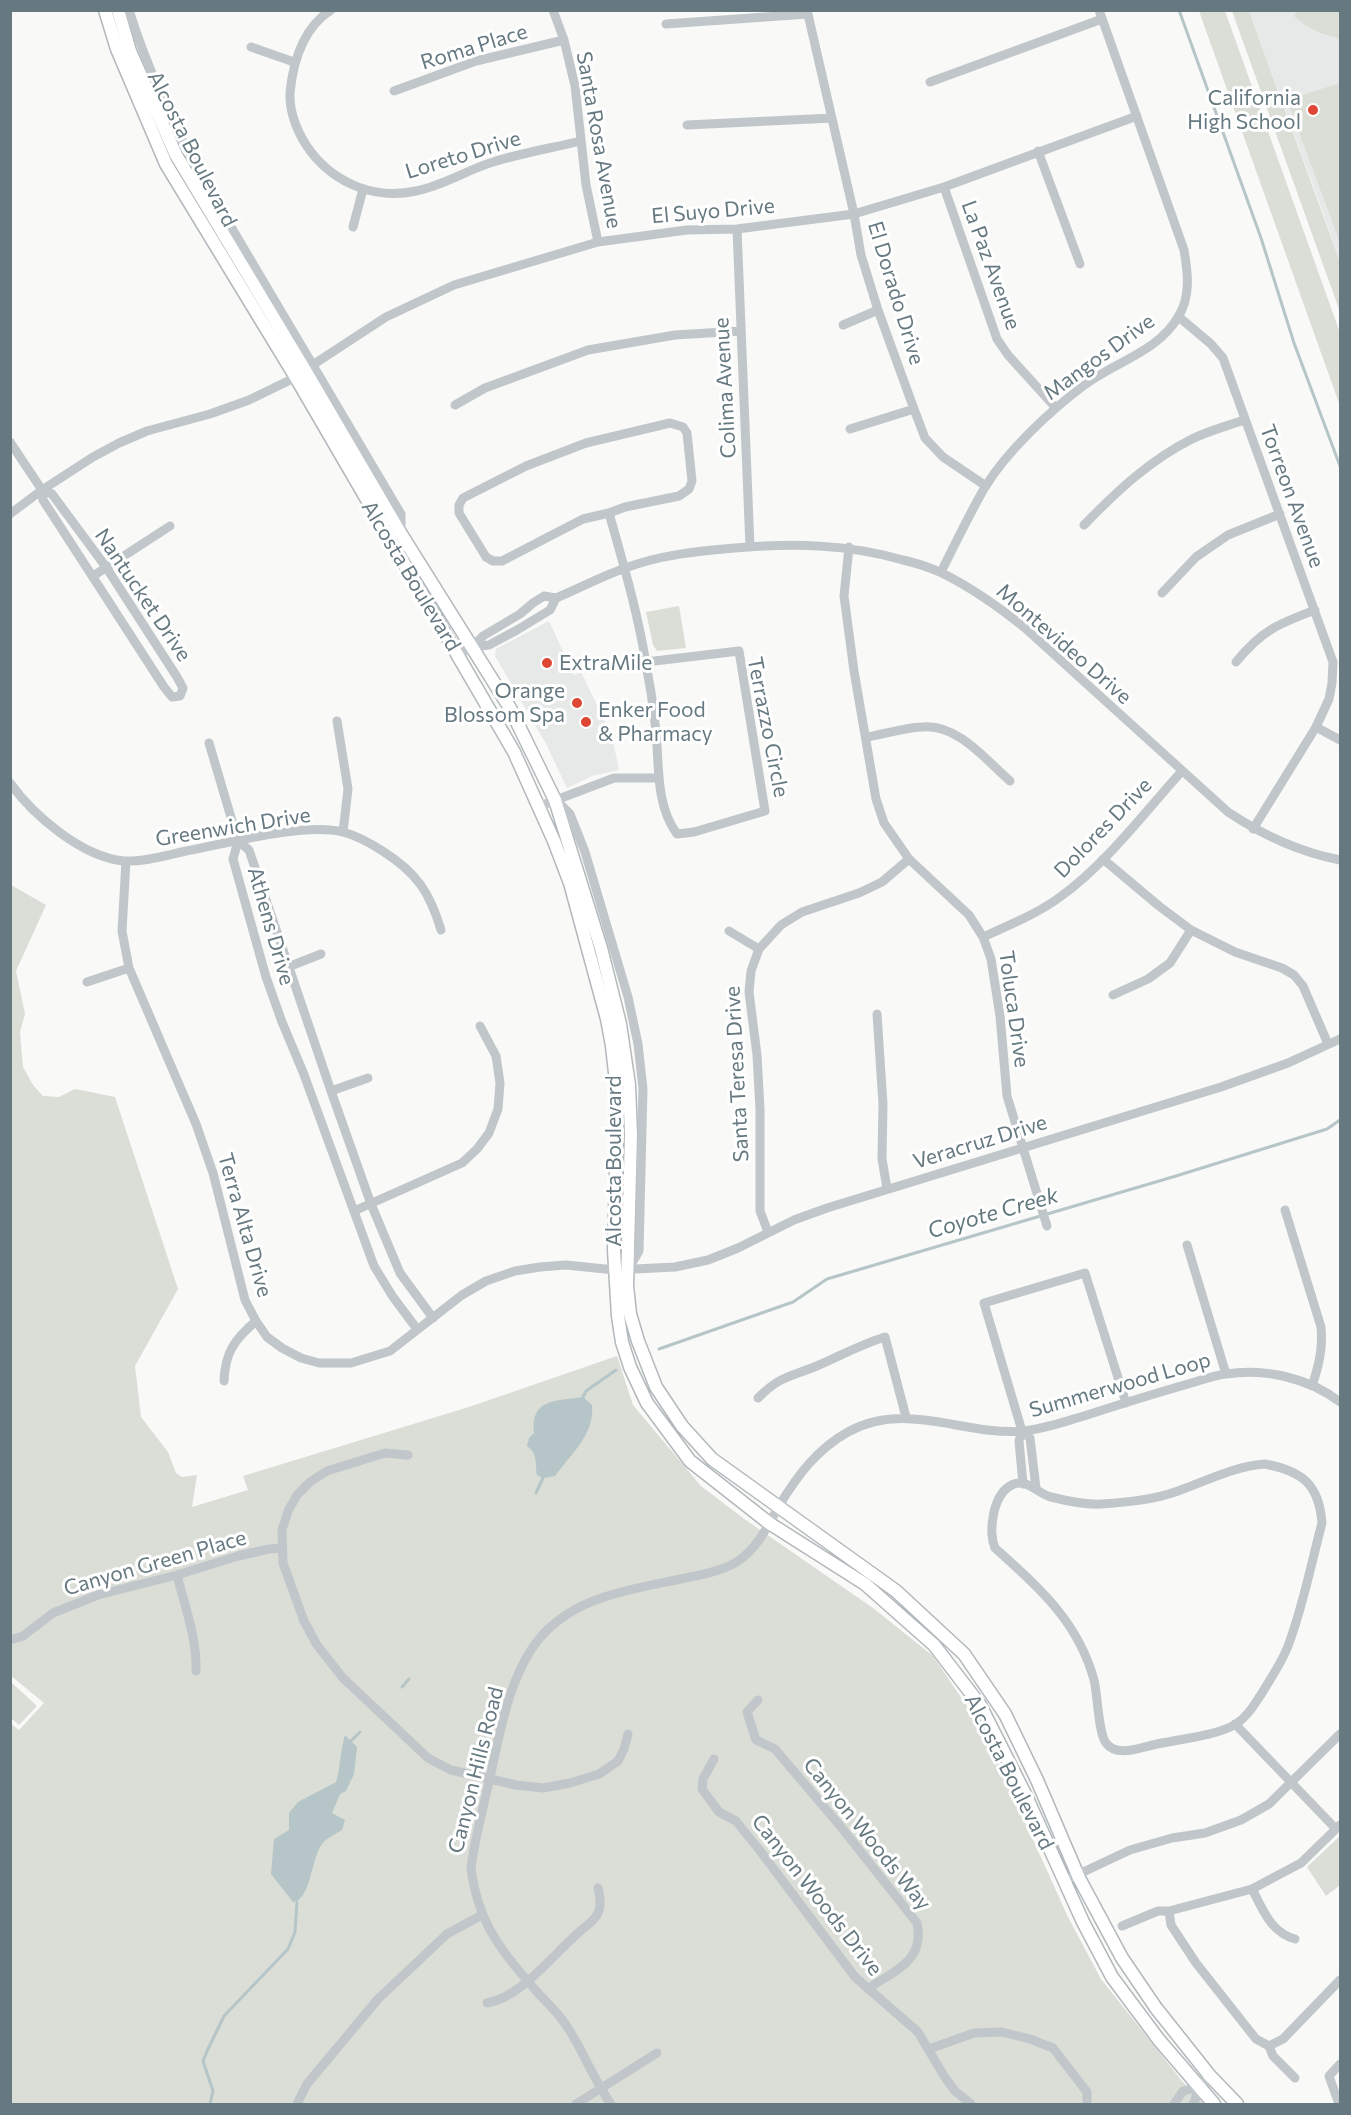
<!DOCTYPE html>
<style>
body{margin:0}
#map{position:relative;width:1351px;height:2115px;overflow:hidden;background:#f9f9f7;font-family:Commissioner,sans-serif}
canvas{display:block}
.frame{position:absolute;inset:0;border:12px solid #667981;pointer-events:none}
</style>
<div id="map">
<canvas width="1351" height="2115"></canvas>
<div class="frame"></div>
</div>
<script>
const ctx = document.querySelector('canvas').getContext('2d');
ctx.lineJoin = 'round';
function fillPath(path, color) {
  ctx.fillStyle = color;
  ctx.fill(path, 'evenodd');
}
function trace(path, color, width, dash) {
  ctx.strokeStyle = color;
  ctx.lineWidth = width;
  ctx.lineCap = dash ? 'butt' : 'round';
  ctx.setLineDash(dash || []);
  ctx.stroke(path);
}
function label(font, color, halo, rows, align = 'center') {
  ctx.font = font + ' Commissioner,sans-serif';
  ctx.lineWidth = 6;
  ctx.setLineDash([]);
  ctx.textBaseline = 'middle';
  ctx.strokeStyle = halo;
  ctx.fillStyle = color;
  for (const [text, x, y, turn = 0] of rows) {
    ctx.save();
    ctx.translate(x, y);
    ctx.rotate((+turn || 0) * Math.PI / 180);
    ctx.textAlign = isNaN(turn) ? turn : align;
    if (halo) ctx.strokeText(text, 0, 0);
    ctx.fillText(text, 0, 0);
    ctx.restore();
  }
}
fillPath(new Path2D(`
 M1249,11h91v251l-18,-52z
 M549,621l25,54 7,-3 31,64 7,34 -27,6 -25,12 -22,-46 -50,-86 1,-7z`), '#e7e9e8');
fillPath(new Path2D(`
 M1199,11h26l115,322v73z
 M1232,11h17l91,251v50z
 M1297,11h43v28c-17,-5 -33,-10 -46,-23z
 M1340,83v160l-53,-143z
 M679,606l7,42 -29,3 -4,-6 -7,-33z
 M11,885l35,20 -30,66 9,43 -5,18 3,35 10,18 10,11 16,1 16,-8 40,8 63,192 -43,77 6,51 27,35 8,21 6,4 15,-2 -5,32 56,-17 -5,-14 226,-69 148,-51 16,49 68,81 42,32 130,90 60,48 52,77 82,182 34,64 81,102 22,23h-1193l-1,-381 9,7 25,-27 -34,-28z
 M11,1682l26,24 -18,19 -8,-7z
 M1340,1836v49l-14,11 -19,-29z`), '#daded7');
fillPath(new Path2D(`
 M583,1397l9,8c3,29 -21,49 -37,71l-12,2 -6,-3c-2,-12 1,-21 -10,-29l2,-8 5,-5c-4,-35 23,-32 49,-36z
 M345,1735l12,12 -3,27 -8,17 -6,3 -8,19 13,7 -3,10c-6,4 -16,8 -20,14 -11,14 -11,56 -29,58l-22,-28 3,-35 15,-9v-17l9,-11 38,-20c5,-16 4,-31 9,-47z`), '#b6c5c7');
trace(new Path2D(`
 M1179,10l82,228 33,105 46,123
 M659,1349l134,-47 34,-23 349,-103 151,-47 13,-9
 M583,1397l3,-6 30,-21
 M536,1493l7,-15
 M402,1687l7,-8
 M351,1741l9,-9
 M210,2104l3,-13 -10,-30 5,-12 16,-33 64,-67 7,-17 2,-30`), '#b6c5c7', 3);
const major = new Path2D(`
 M105,10l12,39 49,115 129,212 219,376 40,89 16,42 37,136 5,27 6,53 -4,151 4,66 4,26 8,25 17,36 43,58 79,62 96,61 69,61 46,60 46,91 57,126 29,55 47,63 55,64
 M118,10l12,41 46,104 129,215 96,164 109,174 45,92 46,148 19,76 9,61 2,49 -4,152 3,28 8,27 18,46 26,39 30,33 184,132 68,63 41,60 32,66 42,98 43,80 34,50 54,68 27,28`);
trace(major, '#b2b8bb', 15);
trace(new Path2D(`
 M129,10c20,65 49,124 82,183l190,321v20
 M331,10c-28,18 -38,52 -41,83 -1,21 9,43 21,59 25,32 65,48 105,39 26,-5 51,-21 77,-29 28,-9 59,-14 88,-21
 M553,10l11,30 11,46 11,99 12,57
 M807,10l47,204 7,41 17,55 36,99 11,29 18,19 43,29
 M666,24l142,-10
 M251,47l43,15
 M930,82l172,-63
 M394,91l82,-30 88,-21
 M687,125l145,-7
 M1038,151l42,113
 M944,187l53,152 11,16 48,53
 M353,227l10,-38
 M737,229l13,318
 M1179,317l32,27 12,14 110,304 -1,21 -3,16 -13,28 -63,102
 M843,325l35,-15
 M455,405l30,-17 103,-38 87,-15 66,-4
 M850,429l64,-20
 M10,442l32,48 1,10 121,187 8,10 8,-1 3,-8 -6,-11 -71,-110 -54,-73 -10,-4
 M609,513l16,-6 54,-11 10,-7 3,-8 -5,-48 -4,-6 -13,-4 -84,20 -60,23 -63,32 -4,7v8l27,44 7,4h9l81,-42 26,-6c14,50 29,100 37,151 4,20 7,40 9,59 5,37 -1,80 22,111l17,-2 71,-21 -26,-160 -93,11
 M10,514l32,-24 51,-33 26,-14 28,-12 63,-17 39,-14 39,-19 98,-64 68,-32 144,-43 89,-12 50,-1 117,-15 90,-27 193,-71
 M1084,525c33,-34 66,-65 108,-86 16,-8 35,-13 52,-19
 M849,547l-5,49 10,75 22,128 8,24 25,36 60,56 14,22 8,22 9,57 7,80 40,130
 M941,572c14,-28 28,-57 44,-85 23,-37 64,-75 98,-101 31,-24 75,-34 95,-69 13,-20 10,-44 6,-67l-85,-240
 M93,576l77,-50
 M1162,593l34,-36 32,-22 52,-21
 M472,647l17,-2 28,-15 33,-20 6,-12
 M458,655l14,-8 11,-11 37,-22 13,-11 11,-7 12,2c22,-9 44,-21 67,-29 35,-14 75,-18 112,-21 58,-5 112,-4 168,12 13,3 26,7 39,13 30,15 57,34 83,55l203,184c36,24 71,40 112,48
 M1236,662c26,-32 42,-38 79,-52
 M337,721l11,68 -5,43
 M1316,727l24,13
 M867,737c18,-3 36,-9 55,-10 35,-4 64,33 88,54
 M209,743l29,98
 M10,783c24,33 72,74 114,78 19,1 40,-5 58,-9 42,-8 122,-30 161,-20 15,4 29,12 41,20 33,21 46,41 57,78
 M556,800l14,14 15,38 43,145 10,47 5,45 -4,162 -11,19
 M540,806l74,-28h44
 M238,841l-5,18 33,118 16,45 21,50 71,194 19,31 24,32
 M238,841l11,9 82,241 40,113 29,69 33,45
 M1103,859l56,47 32,24 44,22 47,16 12,7 9,11 25,58
 M126,861l-4,70 7,37 67,156 17,49 32,127 11,21 11,16 15,11 19,10 18,5h32l39,-12 72,-56 24,-14 29,-10 25,-4 26,-2 49,5 60,-3 33,-7 30,-12 56,-28 33,-12 394,-121 67,-24 52,-24
 M729,931l30,18
 M983,937c26,-12 54,-23 77,-40 46,-33 84,-84 122,-126
 M288,967l33,-13
 M87,982l42,-14
 M1113,995l35,-16 22,-16 21,-33
 M877,1014l6,90 -1,55 5,29
 M331,1091l37,-13
 M1285,1210l36,117c2,21 -2,38 -9,59
 M354,1211l108,-48 15,-14 12,-16 9,-24 2,-26 -4,-27 -16,-30
 M768,1232l-8,-21v-102l-3,-54 -8,-63 2,-21 8,-22 22,-24 21,-13 57,-19 23,-11 27,-23
 M1187,1245l39,129
 M224,1381c1,-29 11,-42 32,-60
 M758,1398c23,-23 33,-21 61,-33 23,-10 43,-21 66,-28l21,80
 M1022,1431l-3,10 4,43
 M408,1455l-23,-2 -58,18 -17,11 -13,13 -9,16 -6,19 1,33 21,58 13,24 26,33 85,80 23,12 65,15 27,3 27,-5 29,-9 19,-13 6,-12 4,-15
 M1265,1464c37,7 54,20 57,59 -11,41 -19,84 -34,123 -6,16 -17,32 -26,47 -8,12 -14,23 -26,31 -20,12 -56,15 -79,20 -16,3 -40,14 -51,-1 -8,-11 -8,-47 -12,-63 -16,-59 -55,-92 -99,-132 -7,-17 -2,-52 15,-62 15,-10 28,8 41,11 16,4 34,8 50,7 27,-2 52,-4 77,-13 28,-10 57,-25 87,-27z
 M1036,1488l-6,-50 -8,-7 -38,-128 101,-30 41,130
 M177,1575c8,32 20,63 19,96
 M10,1640l13,-4 30,-23 45,-18 79,-20 61,-19 31,-7 13,-1
 M758,1700l-11,12 9,28 19,9 66,78 76,96c8,38 -22,47 -49,66
 M1235,1724l101,105
 M714,1759l-11,20 -1,10 17,23 17,9 25,31 94,125 63,55 26,44 11,15 16,13
 M1340,1825l-39,38 -49,26 -83,22 2,14 25,38 60,76 13,7 14,-7 57,-59
 M1064,1881l66,-31 42,-12 33,-5 36,-13 28,-16 71,-70
 M1252,1889c11,20 18,43 43,50
 M1122,1926l36,-15h11
 M487,2003c33,-5 65,-47 90,-69 7,-7 15,-11 20,-19 5,-9 3,-18 1,-27
 M1269,2046l4,10 22,22
 M929,2049l45,-16 28,-1 28,7 23,9 34,44v12
 M297,2104l10,-20 71,-85 69,-65 35,-19
 M576,2104l81,-51
 M611,2104c-18,-25 -28,-54 -45,-79 -7,-11 -18,-21 -27,-31 -37,-42 -61,-70 -68,-126 4,-31 12,-60 19,-90 10,-46 19,-102 49,-139 37,-45 98,-50 151,-62 16,-3 35,-7 48,-16 20,-13 30,-36 41,-55 18,-30 38,-57 69,-74 58,-32 115,4 175,-1 21,-2 40,-9 61,-15 34,-11 69,-22 104,-32 12,-3 26,-9 38,-10 39,-6 83,4 114,28
 M1174,2104l9,-13 15,-4 12,-11
 M1193,2104l2,-3 3,-14
 M1339,2104l-10,-28 11,-12`), '#c0c6c9', 9);
trace(major, '#fff', 12);
for (const [x, y, r, color] of [
 [1313,110,6,"#de4733"],
 [547,663,6,"#de4733"],
 [577,703,6,"#de4733"],
 [586,722,6,"#de4733"]
]) {
  const dot = new Path2D();
  dot.arc(x, y, r, 0, 2 * Math.PI);
  ctx.fillStyle = color;
  ctx.fill(dot);
  trace(dot, '#fff', 2);
}
label('21px', '#667981', '#fff', [
 ["Roma Place",474,47,-17],
 ["Santa Rosa Avenue",599,140,80],
 ["Alcosta Boulevard",192,149,63],
 ["Loreto Drive",463,155,-17],
 ["El Suyo Drive",713,211,-5],
 ["La Paz Avenue",991,265,70],
 ["El Dorado Drive",896,293,73],
 ["Mangos Drive",1099,357,-36],
 ["Colima Avenue",725,388,-93],
 ["Torreon Avenue",1292,496,70],
 ["Alcosta Boulevard",411,576,59],
 ["Nantucket Drive",143,595,56],
 ["Montevideo Drive",1064,644,41],
 ["Terrazzo Circle",768,727,79],
 ["Greenwich Drive",233,827,-9],
 ["Dolores Drive",1103,828,-46],
 ["Athens Drive",271,926,74],
 ["Toluca Drive",1014,1009,82],
 ["Santa Teresa Drive",737,1074,-93],
 ["Veracruz Drive",980,1142,-17],
 ["Alcosta Boulevard",614,1161,-90],
 ["Terra Alta Drive",245,1225,74],
 ["Summerwood Loop",1120,1385,-16],
 ["Canyon Green Place",155,1563,-16],
 ["Canyon Hills Road",476,1770,-76],
 ["Alcosta Boulevard",1009,1772,63],
 ["Canyon Woods Way",867,1834,51],
 ["Canyon Woods Drive",817,1895,52]
]);
label('21px', '#667981', '#fff', [
 ["California",1301,98],
 ["High School",1301,122],
 ["ExtraMile",559,663,"left"],
 ["Orange",565,691],
 ["Blossom Spa",565,715],
 ["Enker Food",598,710,"left"],
 ["& Pharmacy",598,734,"left"]
], 'right');
label('italic 22px', '#60777b', '#fff', [
 ["Coyote Creek",993,1213,-16]
]);
</script>
